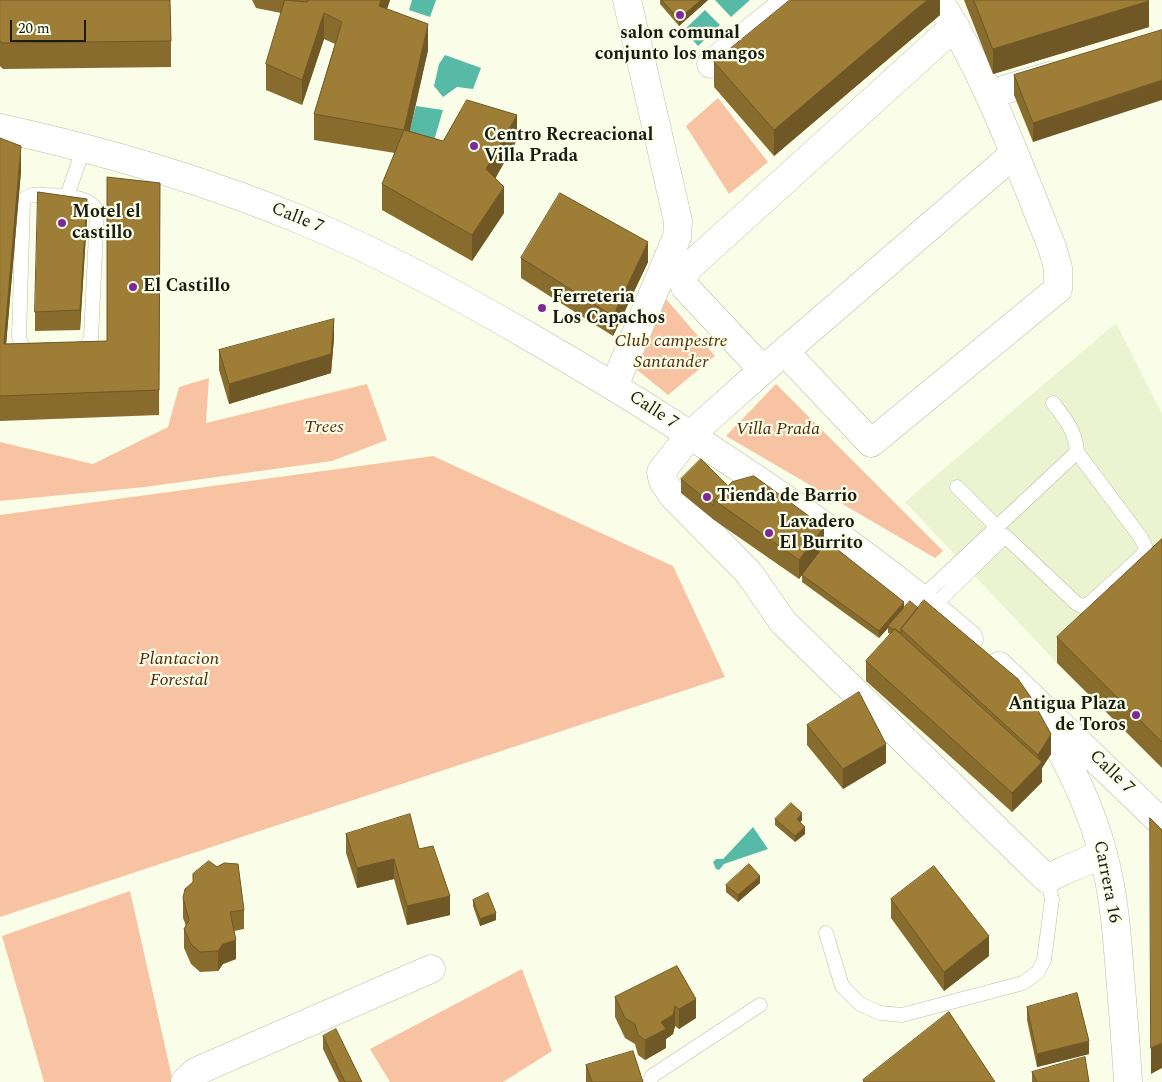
<!DOCTYPE html>
<style>
body{margin:0}
#map{position:relative;width:1162px;height:1082px;overflow:hidden;background:#fafee8;font-family:Spectral,serif}
canvas{display:block}
.scale{position:absolute;left:10px;top:20px;width:76px;height:22px;box-sizing:border-box;border:2px solid #1a1c12;border-top:0;padding-left:6px;font-size:15px;line-height:18px;white-space:nowrap;color:#1a1c12;-webkit-text-stroke:4px #fafee8;paint-order:stroke}
</style>
<div id="map">
<canvas width="1162" height="1082"></canvas>
<div class="scale">20 m</div>
</div>
<script>
const ctx = document.querySelector('canvas').getContext('2d');
ctx.lineJoin = 'round';
function fillPath(path, color) {
  ctx.fillStyle = color;
  ctx.fill(path, 'evenodd');
}
function trace(path, color, width, dash) {
  ctx.strokeStyle = color;
  ctx.lineWidth = width;
  ctx.lineCap = dash ? 'butt' : 'round';
  ctx.setLineDash(dash || []);
  ctx.stroke(path);
}
function label(font, color, halo, rows, align = 'center') {
  ctx.font = font + ' Spectral,serif';
  ctx.lineWidth = 4.5;
  ctx.setLineDash([]);
  ctx.textBaseline = 'middle';
  ctx.strokeStyle = halo;
  ctx.fillStyle = color;
  for (const [text, x, y, turn = 0] of rows) {
    ctx.save();
    ctx.translate(x, y);
    ctx.rotate((+turn || 0) * Math.PI / 180);
    ctx.textAlign = isNaN(turn) ? turn : align;
    if (halo) ctx.strokeText(text, 0, 0);
    ctx.fillText(text, 0, 0);
    ctx.restore();
  }
}
fillPath(new Path2D(`
 M1116,323l46,91v151l-105,98 -152,-161z`), '#ecf3d0');
fillPath(new Path2D(`
 M718,98l50,64 -39,32 -43,-68z
 M661,293l54,63 -47,39 -37,-30z
 M209,378l-3,45 161,-39 20,56 -55,21 -187,26 -145,14v-59l93,22 75,-37 11,-40z
 M776,384l167,167 -8,7 -209,-122z
 M433,456l240,110 52,111 -725,240v-402z
 M130,891l43,191h-129l-42,-146z
 M522,969l30,82 -49,31h-113l-20,-33z`), '#f8c3a3');
fillPath(new Path2D(`
 M412,0h24l-6,17 -21,-7z
 M715,0h35l-19,17z
 M705,10l15,15 -22,21 -14,-16z
 M445,55l36,13 -8,21 -16,-2 -14,10 -9,-11 5,-22z
 M416,106l27,4 -10,34 -25,-6z
 M753,827l15,22 -44,15 -5,6 -3,-1 -3,-7 3,-3h7z`), '#57baa7');
const lane = new Path2D(`
 M33,195c17,0 55,-2 64,16l-6,127 -5,10 -10,5 -49,-1 -5,-6 -3,-9 4,-136 4,-4z
 M67,196l17,-49
 M957,487l40,40
 M921,598l156,-146
 M933,607l72,-71 71,67 6,3 7,-2 55,-50 1,-8 -4,-8 -64,-86c-2,-22 -11,-32 -24,-49
 M826,933l16,53 18,18 20,9 22,2 121,-32 15,-11 6,-12 8,-61 -5,-20
 M650,1082l2,-6 108,-71`);
const street = new Path2D(`
 M711,64l80,-64
 M990,94l60,-18
 M1014,154l-251,216 -73,65 -29,37 2,9 10,15 76,77 34,49 264,257 16,-8 40,-17
 M785,352l86,91 187,-154v-21l-6,-21c-34,-84 -65,-170 -113,-247
 M763,370l-78,-83c-3,-8 -1,-13 4,-20l266,-241
 M614,386l63,-149 1,-16 -51,-221
 M185,1082l10,-10 236,-103`);
const secondary = new Path2D(`
 M0,128c105,23 208,53 308,95 77,32 150,72 222,114 62,36 124,73 184,114 88,58 175,118 255,188
 M999,666l163,157
 M1045,722c24,42 46,85 58,132 11,40 14,81 17,121 3,36 6,71 8,107`);
trace(lane, '#b9bea4', 15);
trace(street, '#b9bea4', 29);
trace(secondary, '#b9bea4', 29);
trace(lane, '#fff', 14);
trace(street, '#fff', 28);
trace(secondary, '#fff', 28);
fillPath(new Path2D(`
 M0,0l171,41v26l-168,2 -3,-3z
 M252,0h138l-3,9 41,41 -18,81 33,10 74,-1 -22,38 9,35 -32,48 -90,-51v-26l13,-31 -81,-13v-26l21,-70 -11,-5 -22,66 -36,-15v-26l15,-51 -25,-5z
 M660,0h48l-29,26 -19,-22z
 M940,0v15l-166,141 -60,-69v-25z
 M964,0h184l1,27 -156,47z
 M1162,30l-129,112 -19,-47v-20z
 M0,138l21,33 -15,173 101,-3 53,-158 -1,232 -159,6z
 M87,218l-7,112 -45,1v-19z
 M521,258l127,4 -35,74 -92,-58z
 M334,338l-3,35 -102,31 -10,-34v-20z
 M681,479l47,7 96,60 -18,24 98,38 147,146 -9,14v14l-30,30 -146,-131v-20l25,-27 -3,-1v-5l-9,10 -77,-56v-7l-3,4 -85,-59 -33,-27z
 M1162,539v229l-105,-105v-26z
 M807,725l79,38 -43,26 -36,-44z
 M775,819l27,1 -2,2 5,12 -10,8 -20,-17z
 M346,834l73,15 31,66 -43,10 -13,-46 -37,9 -11,-35z
 M760,883l-22,19 -12,-10v-7z
 M183,898l61,12v19l-10,2 2,28 -13,5 -5,7 -18,1 -9,-8 -7,-16v-19l2,-3 -3,-8z
 M891,899l98,57 -45,35 -53,-73z
 M473,900l23,20 -16,6 -7,-20z
 M677,966l19,52 -17,11 -4,-3 -2,8 -7,5v9l-21,12 -7,-5 -3,-11 -10,-6 -10,-21v-20z
 M1027,1007l62,47 -52,13 -10,-47z
 M323,1036l39,46h-23l-16,-33z
 M586,1065l57,17h-57z
 M1032,1072l57,10h-57z`), '#886c2e');
fillPath(new Path2D(`
 M381,0h9l-11,32v-26z
 M701,0h7l-29,26v-7z
 M927,0h13v15l-166,141v-26z
 M1149,1v26l-156,47v-25z
 M324,13v26l-22,66v-25z
 M428,24v26l-24,105v-25z
 M1162,80v20l-129,42v-19z
 M517,115v25l-31,55v-26z
 M21,146v25l-17,198v-25z
 M504,187v26l-32,48v-26z
 M87,199v19l-7,112v-20z
 M648,242v20l-35,74v-20z
 M334,319v19l-3,35 -102,31v-20z
 M824,527v19l-25,33v-19z
 M904,602v7l-16,17v2l-9,10v-7z
 M1051,734v20l-9,14v14l-30,30v-19l26,-26v-12z
 M886,744v19l-43,26v-20z
 M802,813v7l-5,5v-6z
 M805,827v7l-10,8v-6z
 M394,859v20l-37,9v-20z
 M760,876v7l-22,19v-7z
 M450,896v19l-43,10v-19z
 M496,913v7l-16,6v-7z
 M989,936v20l-45,35v-19z
 M236,940v19l-13,5 -5,7v-20l5,-7z
 M696,999v19l-17,11v-20z
 M675,1006v20l-2,8 -7,5v9l-21,12v-20z
 M1089,1041v13l-52,13v-13z
 M1162,1043v25l-11,6v-26z`), '#6f5826');
const building = new Path2D(`
 M0,0h170l1,41 -168,2 -3,-2z
 M285,0l22,2 2,-2h72l-2,6 49,18 -24,106 -90,-16 28,-92 -18,-9 -22,67 -36,-16z
 M662,0h39l-22,19z
 M790,0h137l-153,130 -60,-68z
 M974,0h174l1,1 -156,48z
 M1162,30v50l-129,43 -19,-48z
 M467,100l50,15 -31,54 18,18 -32,48 -90,-51 22,-54 39,11z
 M0,138l21,8 -17,198 103,-3v-164l53,6 -1,207 -159,6z
 M38,192l49,7 -7,111 -45,2z
 M560,193l88,49 -35,74 -92,-58z
 M334,319l-3,35 -102,30 -10,-34z
 M701,459l27,27 -14,14v6l-33,-27z
 M754,476l70,51 -25,33 -85,-60 18,-18z
 M1162,539v203l-105,-105z
 M828,542l76,60 -25,29 -77,-56z
 M924,600l94,79 12,17 21,38 -13,21 -137,-126z
 M910,601l8,7 -17,21v4l-6,-4 -1,1 -6,-4z
 M895,629l147,133 -30,31 -146,-132z
 M859,692l27,52 -43,25 -36,-44z
 M791,803l11,10 -5,6 8,8 -10,9 -20,-17z
 M410,814l9,35 14,-3 17,50 -43,10 -13,-47 -37,9 -11,-34z
 M1150,818l12,12v213l-11,5z
 M209,861l8,6 7,-4 14,1 6,46 -14,2 6,28 -13,4 -5,7 -18,1 -9,-8 -7,-15 5,-9 -6,-22 2,-9 8,-7v-8z
 M749,864l11,12 -22,19 -12,-10z
 M934,866l55,70 -45,36 -53,-73z
 M488,893l8,20 -16,6 -7,-19z
 M677,966l19,33 -17,10 -4,-3 -2,9 -12,7 5,7 -21,11 -7,-5 -3,-11 -10,-6 -10,-21z
 M1077,993l12,48 -52,13 -10,-47z
 M949,1012l46,70h-131l-1,-2z
 M336,1029l26,53h-17l-22,-46z
 M633,1051l10,31h-51l-6,-17z
 M1085,1057l4,25h-52l-5,-10z`);
fillPath(building, '#9e7d36');
trace(building, '#6f5826', 1);
for (const [x, y, r, color] of [
 [680,15,5,"#7e2997"],
 [474,146,5,"#7e2997"],
 [62,223,5,"#7e2997"],
 [133,287,5,"#7e2997"],
 [542,308,5,"#7e2997"],
 [707,497,5,"#7e2997"],
 [769,533,5,"#7e2997"],
 [1136,715,5,"#7e2997"]
]) {
  const dot = new Path2D();
  dot.arc(x, y, r, 0, 2 * Math.PI);
  ctx.fillStyle = color;
  ctx.fill(dot);
  trace(dot, '#fafee8', 2);
}
label('bold 18px', '#1a1c12', '#fafee8', [
 ["salon comunal",680,34,"center"],
 ["conjunto los mangos",680,55,"center"],
 ["Centro Recreacional",484,136],
 ["Villa Prada",484,157],
 ["Motel el",72,213],
 ["castillo",72,234],
 ["El Castillo",143,287],
 ["Ferreteria",552,298],
 ["Los Capachos",552,319],
 ["Tienda de Barrio",717,497],
 ["Lavadero",779,523],
 ["El Burrito",779,544],
 ["Antigua Plaza",1126,705,"right"],
 ["de Toros",1126,726,"right"]
], 'left');
label('18px', '#1a1c12', '#fafee8', [
 ["Calle 7",297,219,22],
 ["Calle 7",653,411,33],
 ["Calle 7",1111,773,44],
 ["Carrera 16",1106,882,79]
]);
label('italic 18px', '#552a09', '#fafee8', [
 ["Club campestre",671,342],
 ["Santander",671,363],
 ["Trees",324,428],
 ["Villa Prada",778,430],
 ["Plantacion",179,660],
 ["Forestal",179,681]
]);
</script>
